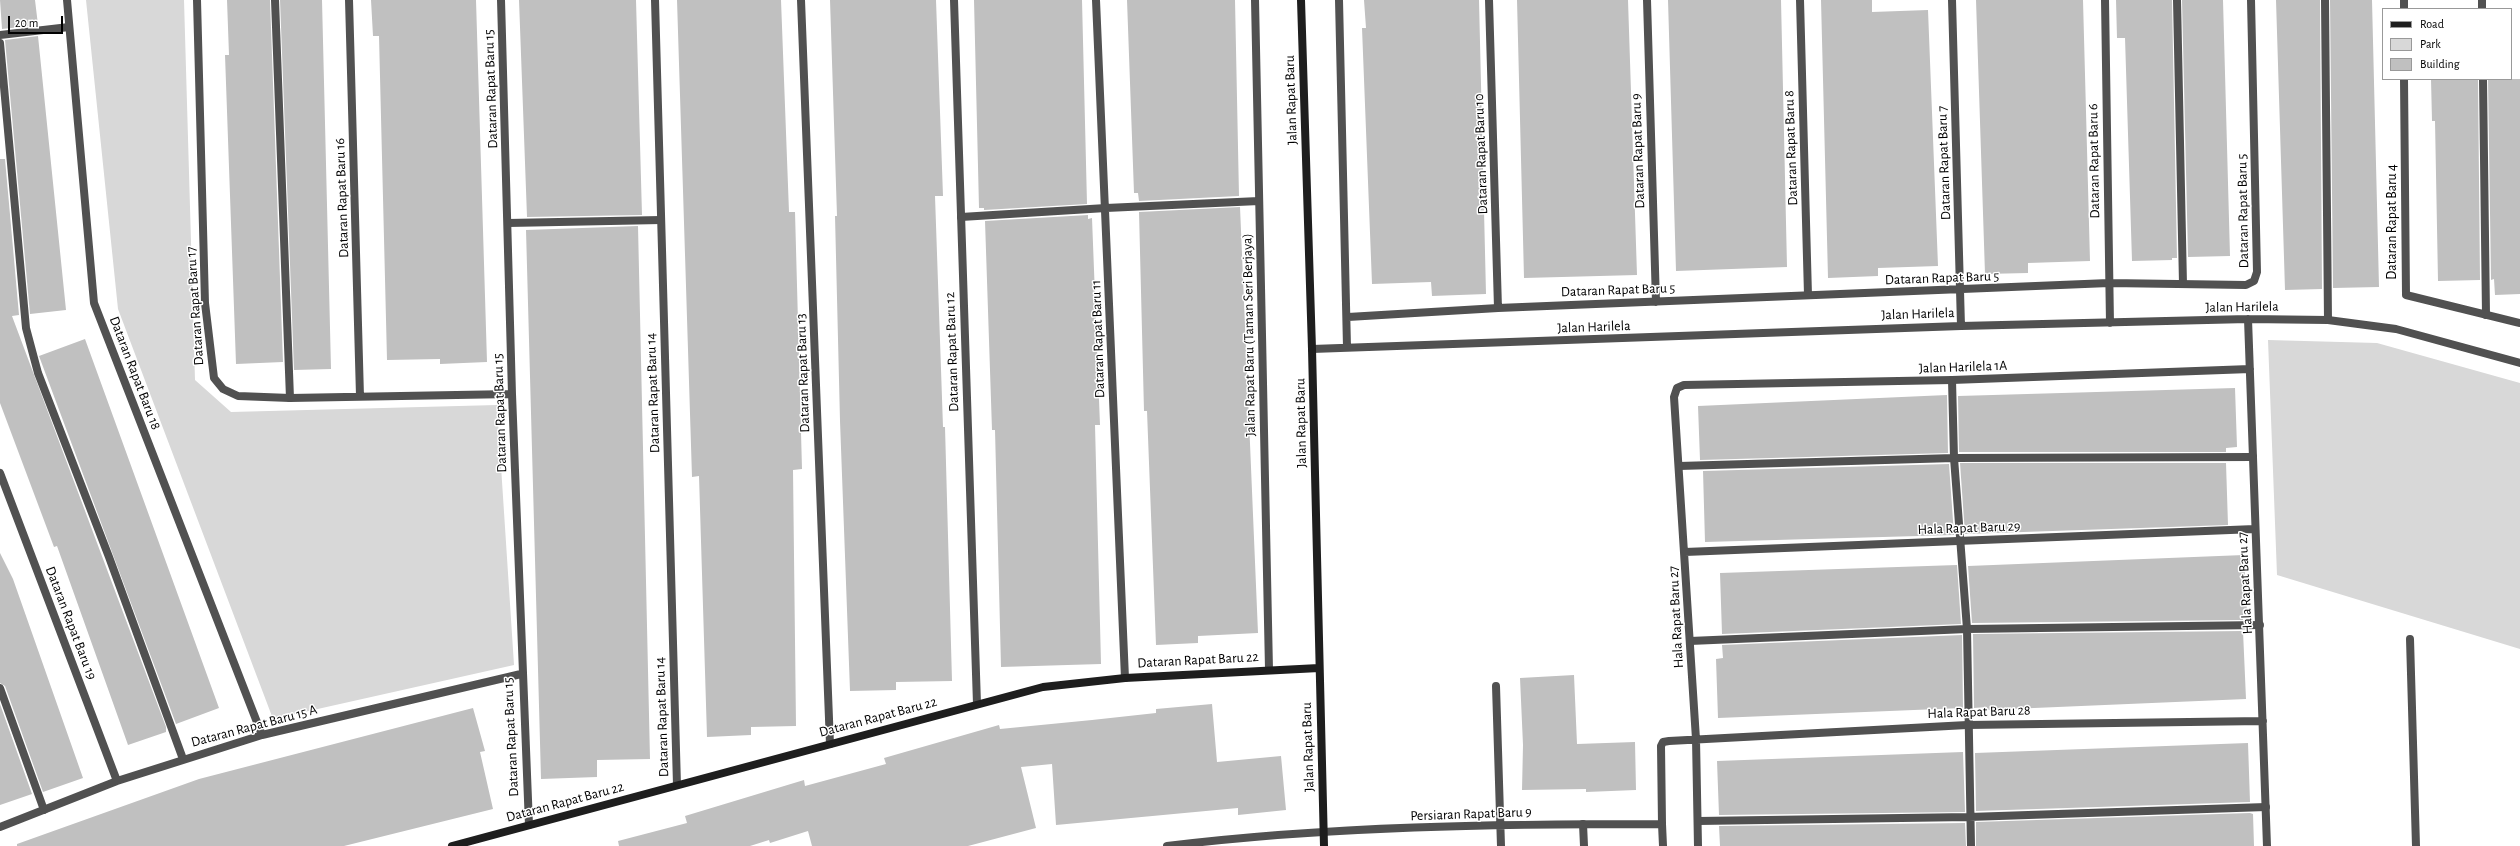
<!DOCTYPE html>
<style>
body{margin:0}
#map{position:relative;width:2520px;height:846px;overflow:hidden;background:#fff;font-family:"Alegreya Sans",sans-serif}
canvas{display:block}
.legend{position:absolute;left:2382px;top:8px;width:130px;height:72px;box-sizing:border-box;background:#fff;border:1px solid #999;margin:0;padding:5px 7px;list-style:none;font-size:12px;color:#000}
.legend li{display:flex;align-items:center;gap:8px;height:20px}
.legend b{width:20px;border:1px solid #999}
.scale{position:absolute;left:8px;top:16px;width:55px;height:18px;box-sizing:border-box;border:2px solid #000;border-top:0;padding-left:5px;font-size:12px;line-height:14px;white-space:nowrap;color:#000;-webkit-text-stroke:3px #fff;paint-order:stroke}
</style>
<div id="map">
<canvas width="2520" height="846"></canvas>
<ul class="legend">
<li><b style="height:5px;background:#1e1e1e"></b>Road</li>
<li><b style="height:11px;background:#d8d8d8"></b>Park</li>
<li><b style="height:11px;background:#c0c0c0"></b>Building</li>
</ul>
<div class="scale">20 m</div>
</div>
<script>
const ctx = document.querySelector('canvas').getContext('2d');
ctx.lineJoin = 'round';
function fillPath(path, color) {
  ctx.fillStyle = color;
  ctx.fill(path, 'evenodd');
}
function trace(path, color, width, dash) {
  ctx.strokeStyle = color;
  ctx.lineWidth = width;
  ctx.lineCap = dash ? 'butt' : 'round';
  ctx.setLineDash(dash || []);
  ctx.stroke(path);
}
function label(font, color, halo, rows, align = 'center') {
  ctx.font = font + ' "Alegreya Sans",sans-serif';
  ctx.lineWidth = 3;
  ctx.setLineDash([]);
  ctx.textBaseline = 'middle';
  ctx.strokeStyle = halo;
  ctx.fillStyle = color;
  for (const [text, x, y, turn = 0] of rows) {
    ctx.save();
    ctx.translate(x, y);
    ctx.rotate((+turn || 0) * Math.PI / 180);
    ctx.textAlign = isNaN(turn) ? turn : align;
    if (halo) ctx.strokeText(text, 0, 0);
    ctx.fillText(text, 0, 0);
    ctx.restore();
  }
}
fillPath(new Path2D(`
 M86,0h98l11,380 36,32 266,-7 17,260 -241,54 -155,-410z
 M2268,340l109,3 143,40v266l-243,-74z`), '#d8d8d8');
fillPath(new Path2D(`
 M0,0h35l3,25 -36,4z
 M227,0h43l13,362 -47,2 -11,-309h4z
 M280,0h42l9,369 -37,1z
 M371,0h105l11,362 -47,2v-5l-53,1 -8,-324h-6z
 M519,0h117l6,215 -115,2z
 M677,0h104l8,212h6l7,257 -9,1 3,256 -45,1v8l-44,2 -8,-261 -7,1z
 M830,0h106l7,196h-8l8,231h2l7,254 -56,1v8l-46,1 -10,-270 -5,-205h2z
 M974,0h108l5,204 -103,6v-2h-5z
 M1127,0h108l4,196 -100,5 -1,-8h-4z
 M1364,0h115l7,294 -54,2 -1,-14 -59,2 -10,-256h4z
 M1517,0h111l9,275 -113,3z
 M1668,0h113l6,267 -111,4z
 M1821,0h51v12l56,-2 10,256 -60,2v8l-50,2z
 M1976,0h107l7,261 -62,2v10l-43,1z
 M2116,0h56l5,258h-5v2l-40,1 -7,-223h-8z
 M2182,0h41l7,256 -42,1z
 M2276,0h44l2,289 -37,1z
 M2330,0h42l7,287 -46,1z
 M38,36l28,274 -36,4 -25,-274z
 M2431,79h47l2,201 -42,1 -3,-160h-3z
 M2488,79h32v215l-25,1 -1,-16 -3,1z
 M0,159h5l14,156 -7,1 154,411v5l-38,13 -71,-199 -3,1 -54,-144z
 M1240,207l18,426 -60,3v7l-42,2 -9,-234h-3l-5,-199z
 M1088,215v4l4,-1 8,207h-5l6,239 -100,3 -6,-237h-3l-7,-209z
 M638,226l12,533 -53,1v17l-56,2 -15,-549z
 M85,339l134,369 -43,16 -137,-368z
 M2235,388l2,59 -11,1v4h-267l-1,-56z
 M1947,395l1,58 -248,7 -2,-54z
 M1960,463h266l2,62 -263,9z
 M1949,464l5,71 -249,7 -2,-71z
 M0,553l13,26 70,199 -40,14 -38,-106 -5,-3z
 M2244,555l3,58h-4v7l-271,3 -4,-57z
 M1957,565l4,59 -239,10 -2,-61z
 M2243,631l3,68 -259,11v-3l-13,1 -1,-74z
 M1962,635l1,73 -245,10 -2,-59 7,-1 -1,-13z
 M1574,675l3,69 58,-2 1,48 -50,2v-3l-64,1 1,-45 -3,-67z
 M0,704l32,90 -32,11z
 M1212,704l5,58 64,-6 5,54 -48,5v-7l-182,17 -4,-61 -31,3 15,61 -68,18h-156l-4,-15 -38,12 -1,-3 -19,6h-131l-1,-5 69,-18 -2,-7 119,-36 1,6 81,-22 -2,-6 115,-33 1,4 92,-9 64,-7v-4z
 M473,708l12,43 -5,1 13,57 -149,37h-327v-2l182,-65z
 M2248,743l2,59 -274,9 -1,-58z
 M1963,752l2,60 -246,3 -2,-54z
 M2250,813l3,1 1,32h-278v-24z
 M1965,823l1,23h-246l-1,-20z`), '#c0c0c0');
trace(new Path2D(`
 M275,0l15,398
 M2177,0l6,284
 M2325,0l3,320
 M2482,0v9
 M0,35l69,-8
 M0,43l26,285 12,45 71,184 74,202
 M2483,79l3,236
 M961,217l145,-9
 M508,223l153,-3
 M1952,380l2,78 13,171 4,217
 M1679,466l275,-8 299,-1
 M1690,641l277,-12 293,-4
 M0,688l44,122
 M1698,821l271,-4 297,-10
 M1583,824l1,22`), '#515151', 8);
trace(new Path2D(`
 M67,0l27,303 168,432
 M197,0l8,303 9,75 9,11 15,7 52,2 222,-4
 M349,0l11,396
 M501,0l11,394 17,431
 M655,0l22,785
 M801,0l29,744
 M954,0l23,704
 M1096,0l29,678
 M1255,0l14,669
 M1339,0l8,347
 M1489,0l9,308
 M1647,0l9,302
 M1800,0l8,295
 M1952,0l9,326
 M2105,0l5,323
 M2404,0v9
 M2404,79l2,216 114,28
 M1106,208l153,-7
 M1348,317l150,-9 611,-25 137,2 8,-4 3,-9 -6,-272
 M2248,319l19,527
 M1312,349l649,-23 287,-7 80,1 68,9 124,34
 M0,473l117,308
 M1685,552l570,-23
 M2410,639l6,207
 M1496,686l5,160
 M1662,824l1,22
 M0,827l117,-46 145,-46 259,-61
 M1167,846c164,-20 330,-22 495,-22l-1,-78 2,-4 6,-1 298,-16 296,-4
 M1698,846l-2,-107 -22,-342 3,-9 7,-3 268,-5 298,-11`), '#515151', 8);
trace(new Path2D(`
 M1301,0l11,349 12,497
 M452,846l591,-159 82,-9 194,-10`), '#1e1e1e', 8);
label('14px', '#000', '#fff', [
 ["Dataran Rapat Baru 15",491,89,-92],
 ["Jalan Rapat Baru",1291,100,-92],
 ["Dataran Rapat Baru 8",1791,148,-92],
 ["Dataran Rapat Baru 9",1638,151,-92],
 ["Dataran Rapat Baru 10",1481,154,-92],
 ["Dataran Rapat Baru 6",2094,161,-91],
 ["Dataran Rapat Baru 7",1944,163,-92],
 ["Dataran Rapat Baru 16",342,198,-92],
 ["Dataran Rapat Baru 5",2243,211,-91],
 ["Dataran Rapat Baru 4",2392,222,-90],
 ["Dataran Rapat Baru 5",1942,278,-2],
 ["Dataran Rapat Baru 5",1618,290,-2],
 ["Dataran Rapat Baru 17",195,306,-94],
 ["Jalan Harilela",2242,307,-1],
 ["Jalan Harilela",1918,314,-2],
 ["Jalan Harilela",1594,327,-2],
 ["Jalan Rapat Baru (Taman Seri Berjaya)",1249,335,-91],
 ["Dataran Rapat Baru 11",1098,339,-92],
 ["Dataran Rapat Baru 12",952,352,-92],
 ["Jalan Harilela 1A",1963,367,-2],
 ["Dataran Rapat Baru 18",135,373,69],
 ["Dataran Rapat Baru 13",803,373,-92],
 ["Dataran Rapat Baru 14",653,393,-92],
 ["Dataran Rapat Baru 15",500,413,-92],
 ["Jalan Rapat Baru",1301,423,-91],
 ["Hala Rapat Baru 29",1969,528,-2],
 ["Hala Rapat Baru 27",2245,583,-93],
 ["Hala Rapat Baru 27",1676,617,-93],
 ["Dataran Rapat Baru 19",71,623,69],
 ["Dataran Rapat Baru 22",1198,660,-3],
 ["Hala Rapat Baru 28",1979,712,-2],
 ["Dataran Rapat Baru 14",662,717,-92],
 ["Dataran Rapat Baru 22",878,717,-15],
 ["Dataran Rapat Baru 15 A",254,726,-15],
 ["Dataran Rapat Baru 15",511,737,-93],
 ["Jalan Rapat Baru",1308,747,-92],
 ["Dataran Rapat Baru 22",565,802,-15],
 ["Persiaran Rapat Baru 9",1471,814,-2]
]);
</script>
